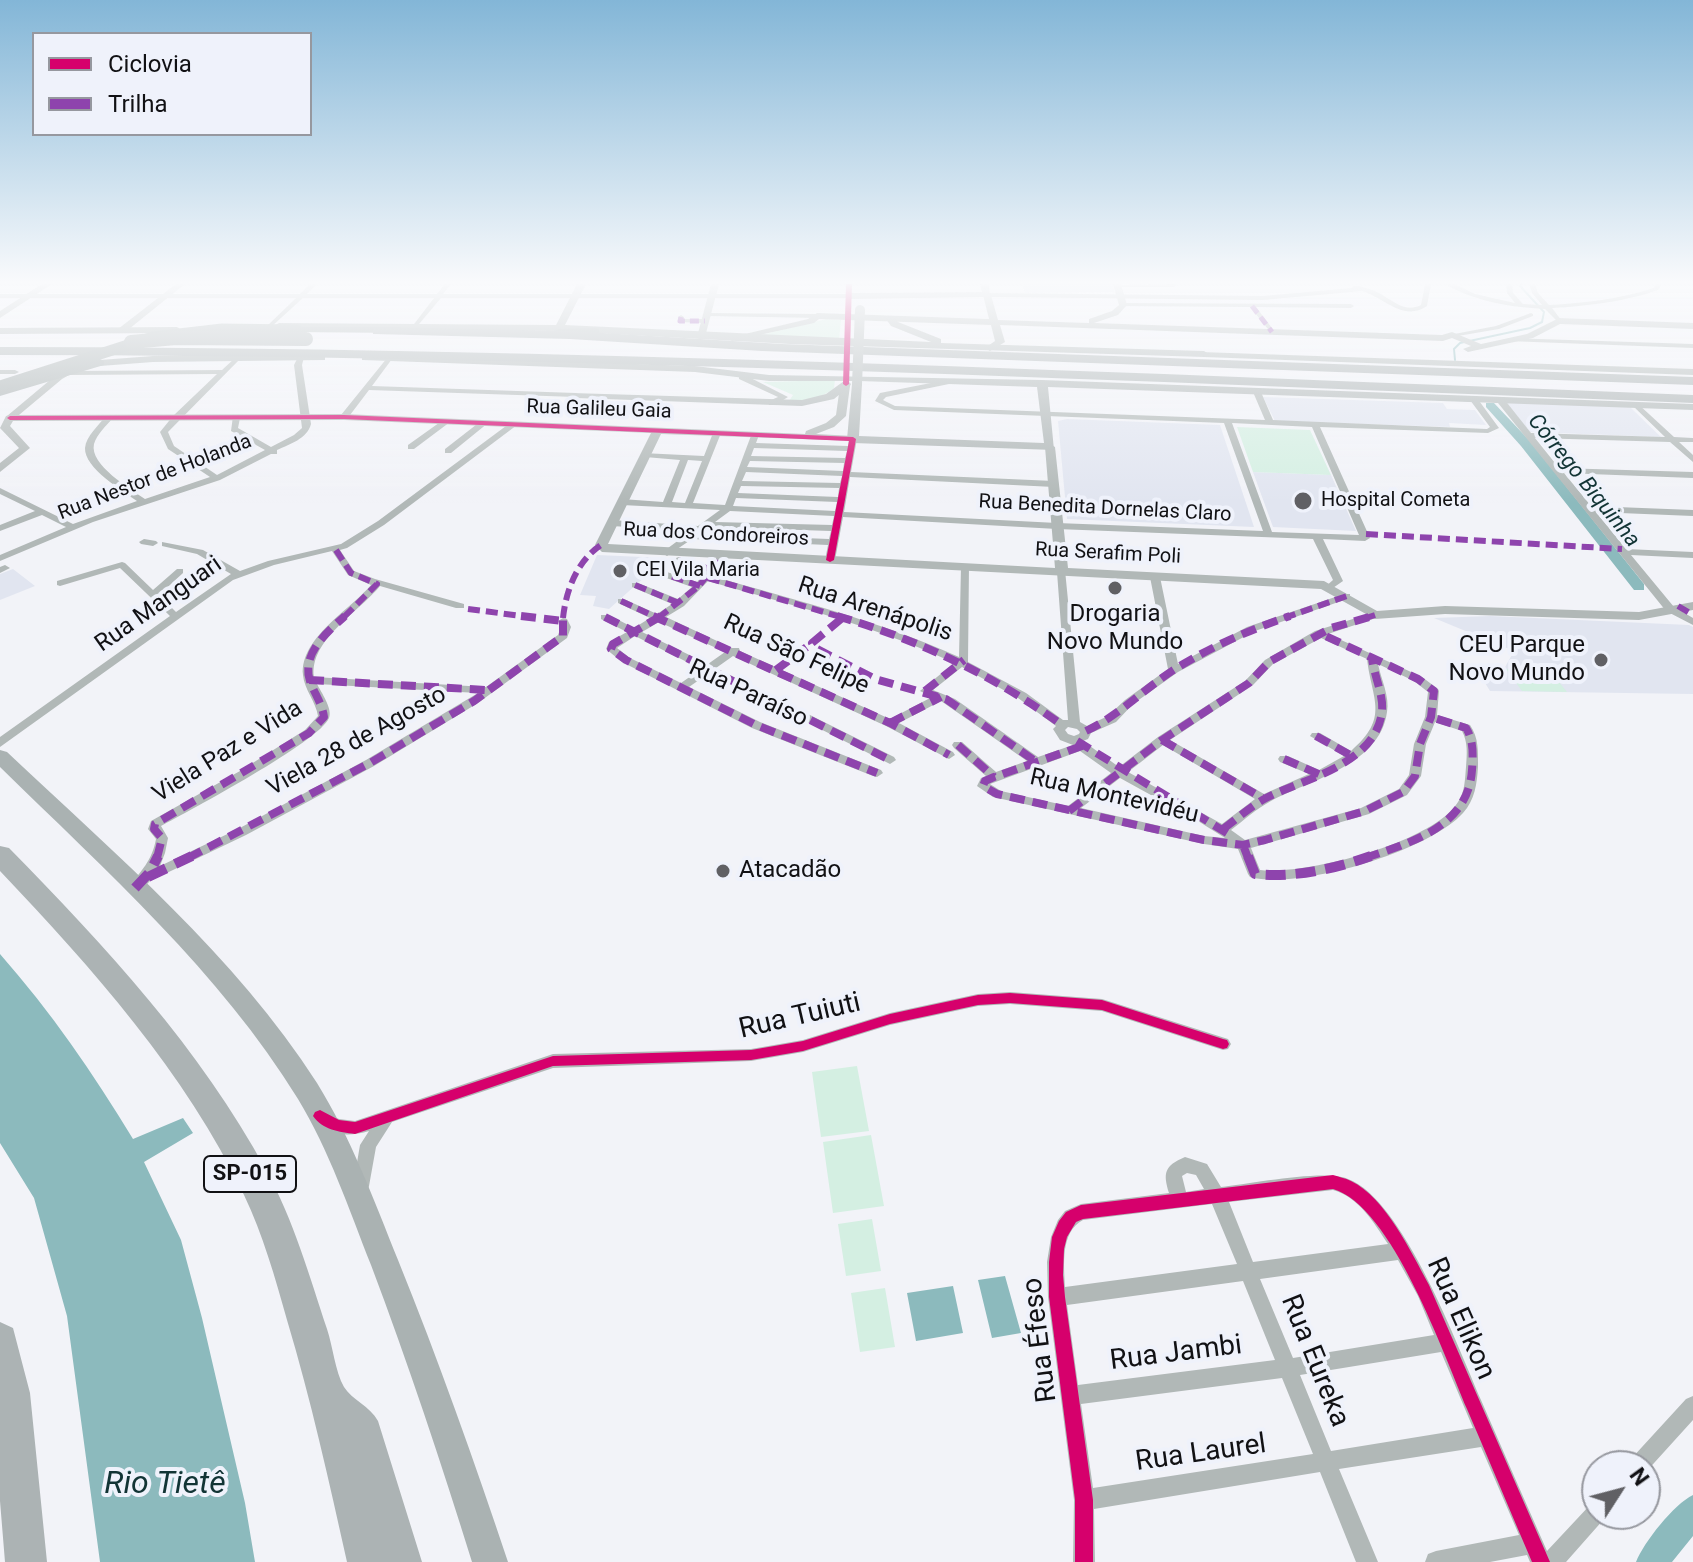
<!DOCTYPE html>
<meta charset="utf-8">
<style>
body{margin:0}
#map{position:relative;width:1693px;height:1562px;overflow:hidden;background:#f2f3f8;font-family:Roboto,sans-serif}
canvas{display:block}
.legend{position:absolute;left:32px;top:32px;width:280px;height:104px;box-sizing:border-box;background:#eff2fb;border:2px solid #96989f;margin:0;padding:10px 14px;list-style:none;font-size:24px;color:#111114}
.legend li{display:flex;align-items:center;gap:16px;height:40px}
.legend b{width:40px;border:2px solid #96989f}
.north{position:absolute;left:1581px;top:1450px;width:80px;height:80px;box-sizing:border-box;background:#eff2fb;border:2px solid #96989f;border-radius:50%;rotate:54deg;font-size:22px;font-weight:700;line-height:32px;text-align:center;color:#111114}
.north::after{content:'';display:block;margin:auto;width:28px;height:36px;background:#606064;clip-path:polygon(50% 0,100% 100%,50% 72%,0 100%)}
</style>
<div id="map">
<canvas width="1693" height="1562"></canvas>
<ul class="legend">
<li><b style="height:10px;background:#d6006c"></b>Ciclovia</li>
<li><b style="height:10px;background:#8e44ad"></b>Trilha</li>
</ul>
<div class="north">N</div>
</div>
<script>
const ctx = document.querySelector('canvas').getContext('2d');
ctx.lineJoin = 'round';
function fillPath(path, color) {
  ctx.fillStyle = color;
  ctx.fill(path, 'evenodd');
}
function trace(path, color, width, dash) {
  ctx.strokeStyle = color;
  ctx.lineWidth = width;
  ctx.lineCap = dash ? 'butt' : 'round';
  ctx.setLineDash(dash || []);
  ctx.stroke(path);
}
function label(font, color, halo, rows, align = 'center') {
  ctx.font = font + ' Roboto,sans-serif';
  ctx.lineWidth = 8;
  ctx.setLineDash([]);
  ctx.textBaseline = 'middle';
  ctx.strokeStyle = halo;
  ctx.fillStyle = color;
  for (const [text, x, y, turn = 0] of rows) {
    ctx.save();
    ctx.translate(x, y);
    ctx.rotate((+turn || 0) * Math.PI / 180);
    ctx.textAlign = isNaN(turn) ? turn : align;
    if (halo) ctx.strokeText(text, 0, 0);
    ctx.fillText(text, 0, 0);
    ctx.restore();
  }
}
fillPath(new Path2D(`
 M1022,284h89l4,8 -90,1z
 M1263,397l180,6 4,6 28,1 11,15 -37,-2 1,4 -175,-6z
 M1505,402l125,5 31,30 -131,-5z
 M1067,419l153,6 34,102 -187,-8 -9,-98z
 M1253,472l78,3 25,56 -83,-4z
 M597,555l69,3 -57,51 -16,-3 3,-10 -16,-1z
 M13,569l22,17 -35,14v-26z
 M1490,616l199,9 4,2v67l-203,-3 -14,-23 28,1 10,-18 -80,-33z`), '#e1e5f0');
fillPath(new Path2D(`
 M826,319l15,1 -2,21 -82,-5z
 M835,380l-1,8c-11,10 -30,14 -45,13l4,-6 -30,-13z
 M1237,427l73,3 21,45 -78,-3z
 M1506,669l44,2 17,21 -45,-1z
 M857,1066l12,65 -48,6 -9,-65z
 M871,1135l13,71 -51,7 -10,-71z
 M872,1219l9,52 -35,5 -8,-52z
 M885,1288l10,59 -35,5 -9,-59z`), '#d4efe2');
fillPath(new Path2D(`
 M0,954c51,58 93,119 133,185l50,-21 10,15 -49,29 37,78 21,78 43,185 10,59h-155l-33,-246 -33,-118 -34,-55z
 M1005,1276l16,57 -29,5 -14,-58z
 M953,1286l10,47 -47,8 -9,-48z`), '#8cbabd');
trace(new Path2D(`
 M1455,360l-1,-11 6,-6 70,-15 12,-6 2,-10 -24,-26 2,-2`), '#8cbabd', 2);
fillPath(new Path2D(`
 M1486,403h8l35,37 115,144v6h-10l-113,-144 -35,-39z
 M1693,1495v41l-21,26h-36c8,-20 38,-58 57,-67z`), '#8cbabd');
fillPath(new Path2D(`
 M310,284h7l-10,10h130l8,-10h6l-8,10h407l3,2 -3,2h-409l-27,32 -3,-2 23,-30h-131l-33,30 -2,-1v-2l28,-27h-296v-4h300z
 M1177,284l-3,3h-57l-3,-2z
 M1425,284h6l-4,22c-24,16 -42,-8 -65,-15l-99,9 -276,-3 -3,-2 3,-2 276,3 89,-8 2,-3c9,2 17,4 25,8 15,8 25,20 42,12z
 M1445,284h9l21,10 40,9 -8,-10 -1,-9h6l1,9 10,11 19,1 -10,-12 -3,-9h6l3,9 11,12c34,-2 71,-6 105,-17l2,-4h6l-4,6c-34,12 -71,16 -106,18l10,13 -3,2 -14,-14c-35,-2 -69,-7 -100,-25z
 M1123,303l228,1 3,2 -3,2 -95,-1 19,25 -3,2 -22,-27 -129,-1v-2z
 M707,313l110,1 3,2 -3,2 -112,-2 -1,-1z
 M1531,313l2,1v2l-34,13 -47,8 -3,-2 47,-9z
 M681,315l3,2v2h21l3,2 -3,2 -27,-1v-5z
 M1509,338l184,6v4l-186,-7v-2z
 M301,355l3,2 -2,8 9,59c-4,15 -21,20 -34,26v4h-6l-51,26 -127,42 -93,39v-6l66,-28 -24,-12 -42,16v-6l35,-14 -35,-17v-6l73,36 64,-23c-14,-10 -53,-33 -52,-53 1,-12 14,-23 21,-32l7,2c-7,8 -16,16 -19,26 -5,21 37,45 51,55l65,-22 -42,-28 -8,-17 13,-16 44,-42 -148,1 -7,4 -49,41h-6v-4l49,-41 12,-4 154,-1 14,-13h4v2l-72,73 6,14 43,29 48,-25 -34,-19 2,-15 7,2 -2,10 33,19 23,-12 8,-7 -8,-63 4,-8z
 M389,357l3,2 -20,27 204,7 4,2 -4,2 -207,-7 -22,29h-6v-4l46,-57z
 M0,370h15l4,2 -4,2h-15z
 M739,375h6l43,22 -13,8h-6v-4l9,-4 -39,-18z
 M946,380l4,2 -1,2 -63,13 -3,3 12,6 370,14 -12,-28 4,-2 4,2 12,28 214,9 3,-2 -20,-27 4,-2h3l22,30 -11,5 -168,-6 50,111 -5,3 -42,-2 20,42 -13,9 -5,-3 8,-7 -20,-41 -256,-10 -214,-12 -8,43 -5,3 -5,-3 3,-15 -136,-6 -25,17 -5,-3 2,-2 27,-20 -79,-5 -4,-3 4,-3 86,6 22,-16 -98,-5 -4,-3 4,-3 41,3 17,-42 -35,-3h-3v-4l62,3 9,-23 4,-2 4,2 -28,70 32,2 27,-72 7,2 -3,8 92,3 1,-7 4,-2 4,2 -6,33 203,9 4,3 -4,3 -204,-10 -6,35 213,11 206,8 -39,-108 -330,-13 -19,-9 5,-8zM1232,423l80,4 47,108 -87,-3zM754,448l93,3 -2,7 -94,-2zM688,460l14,1 -17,42 -13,-1zM750,461l94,2 -1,8 -96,-4zM746,472l96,4 -2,7 -98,-2zM741,486l98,2 -1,9 -100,-4zM736,498l101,4 -2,9 -102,-5zM730,511l104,5 -2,9 -117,-3zM708,527l123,4 -2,8 -130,-5z
 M1498,399h6l27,34 134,4 -31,-30 -1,-2 4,-2 37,34 19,1v4h-14l14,13v7l-23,-20 -135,-4 24,30 134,4v6l-129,-5 27,33 102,4v6l-97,-4 30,37 67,3v6l-62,-3 43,52 19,11v7l-27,-14 -168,-208z
 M443,420l7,2 -36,27h-6v-4z
 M481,421l7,2 -37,30h-6v-4z
 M510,423l7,2 -133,100 -37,23 -7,2 14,21 21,8 89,25v4h-8l-76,-22c-21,26 -71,54 -66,91l172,10 72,-52 3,-8 -3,-6 5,-3 4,1 4,8 -4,11 -89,65 -104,63 -128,69 -96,46 -10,10h-10l-2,-3c13,-17 24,-27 28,-49l-8,-10 3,-8 89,-50 65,-41 13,-14c-2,-14 -14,-27 -15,-41 -3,-37 47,-65 68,-90l-23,-10 -16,-24 -58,14 -41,15 -233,167v-10l170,-121 -50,-48 -60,18 -3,-1v-4l65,-19 3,1 28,27 24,-21h6v4l-24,22 17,17 55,-38 -34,-20 -35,-8v-4l41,8 37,21 28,-10 73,-17 37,-23zM317,684l161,9 -112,67 -128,69 -78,37 5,-13 3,-15 -7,-12c28,-15 159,-85 168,-108 4,-9 -8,-26 -12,-34z
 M144,539l12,2 2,2 -5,3 -12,-2 -2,-2z
 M722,553l5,3 -15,20c83,24 168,45 247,81l2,-90 5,-3 3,1 -1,97 58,31 37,27h5l-11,-148 5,-3 3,1 15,152 7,4 21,-10 17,-16 43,-31 -18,-92 2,-2h6l2,2 18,87 69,-37 97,-33h6v4l-95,33 -77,41 -45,32 -17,18 -25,11 -3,6 -5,2 36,26 39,-30 87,-56 20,-21 50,-29 60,-19 5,3 -1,2 -51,17 94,43 16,12 1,2 -2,24 33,10c9,13 8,27 8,42 -1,16 -3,33 -15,46 -34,38 -163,77 -213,64l-2,-3 -10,-25 -34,-5 -211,-47 -16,-11 4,-8 5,-2 -32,-28 -2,-3 2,-3h8l34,30 31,-11 -86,-60 -42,22 54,29 2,3 -6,4 -63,-33 -153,-70 -17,12 178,89 2,3 -6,4 -181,-91 -20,14 71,35 121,48 2,3 -6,4 -4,-1 -121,-48 -130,-66 -16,-13 3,-7 18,-10 -26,-13v-4h8l25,13 16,-10 -32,-15v-4h6l33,15 15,-10 -40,-17v-4h6l40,16 14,-12 -40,-14v-4h6l39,13 9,-11 -30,-9v-4l3,-1 31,9 9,-12zM708,581c83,24 168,45 246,82l-34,28 12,6 -42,22 -150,-68 -1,-3h-7l-66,-31 18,-11zM659,622l66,30 -17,12 -66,-32zM635,636l66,33 -20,14 -51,-25 -13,-10zM1321,638l46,21c5,42 23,58 -16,92l-31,-18h-8l-2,3 34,20 -25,14 -31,-14h-8l-2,3 2,3 29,12 -45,20 -94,-54 83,-55 20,-21zM1378,664l36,17 14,11 -3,25 -11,27 -5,31 -10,14 -38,19 -116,32 -14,-10c13,-10 25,-21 40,-29 39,-21 109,-36 116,-89 3,-15 -6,-33 -9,-48zM962,667l56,31 38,28 -3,3 7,11 13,5 -35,12 -83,-58 -22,-9zM1435,722l27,9c6,11 5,23 4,36 -1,11 -1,25 -8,35 -25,41 -153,73 -198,68l-9,-22 118,-34 38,-19 14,-19 5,-32zM1068,727l9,2 3,3 -1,2 -5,2 -6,-2 -3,-4zM1163,745l92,54 -33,25 -94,-52zM1080,751l31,22 -43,33 -67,-15 -11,-7zM1120,778l78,43 27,17 -21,-2 -123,-28z
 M5,565l5,3 -10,5v-6z
 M1010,992l92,7 126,40 3,5 -3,5 -5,1 -121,-39 -92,-7 -32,2 -88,19 -87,27 -52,9 -198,7 -161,54 -16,25 -7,39 -2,6 -6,2 -6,-2 -2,-6 7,-41 9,-14c-17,5 -39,7 -49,-10l2,-5 6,-2 11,5 16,2 198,-67 198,-5 52,-9 87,-27 88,-19z
 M1185,1157l22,7 14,23c30,-3 103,-18 127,-8 55,20 110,168 133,221 22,51 44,101 66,151l43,-46 7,-3v12h10l-3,5 -38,43h-36l-3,-7 -37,7h-65l3,-8 8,-3 83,-16 -38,-88 -142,22 39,93h-22l-36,-90 -226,37 1,53h-22l1,-62 -26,-203 -1,-35 4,-25 7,-17 7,-9 16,-7 88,-11c-6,-20 -5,-27 16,-36zM1187,1173l9,2 8,14 -18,3 -4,-16zM1333,1190c26,7 41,33 55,54l-135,18 -24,-60zM1212,1204l25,60 -172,23c-1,-22 -5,-55 18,-67zM1398,1260l20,36 16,39 -141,23 -33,-79zM1243,1281l32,79 -197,25 -11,-80zM1441,1352l32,76 -142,23 -31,-76zM1282,1378l31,76 -220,34 -12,-84z
 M1693,1396v24l-48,53v-7h-17l3,-7 55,-60z`), '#b1b8b7');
fillPath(new Path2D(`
 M42,284h10l-52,34v-7z
 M176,284h9l-61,49h-6v-4z
 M711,284h8l-14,53 -4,3 -4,-3z
 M1113,284h8l6,21 -9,10 -24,8 348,12 10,-3 29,12 46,-10 32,-16 134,5v6l-133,-5 -27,14 -65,14 -5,-3 8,-3 -19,-8 -9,3 -443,-16 5,17 -15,9 -5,-3 10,-7 -4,-16 -172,-6 -5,4 -82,18 -4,-3 80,-19 9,-6 172,6 -6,-24 4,-2 4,2 7,25 91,3v-4l23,-8 7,-6z
 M1201,352l492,17v6l-489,-18 -5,-3z
 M845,383l5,3 -4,30 -12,11 -18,7 37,2 4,1v4l-196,-7 -53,110 447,24 -10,-121 5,-3 5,3 13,121 256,13 53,30 68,-5 194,6 54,-10v8l-54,10 -194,-6 -70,5 -54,-30 -719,-37 -7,-7 56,-112 -307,-13 -331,1 -3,5 20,22 -30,24v-9l19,-15 -19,-20 6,-12 4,-1 334,-1 461,20 1,-3 20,-8 10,-8 4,-29z`), '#b1b8b7');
fillPath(new Path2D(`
 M577,284h9l-21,41 366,17 -40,-16 -5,-7 5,-3 7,6 43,17v4l263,8 5,3 -5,3 -414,-13 -231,-13 -280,-2 -5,-3 5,-3 277,2z
 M980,284h9l1,13 -140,2 -5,-3 5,-3 132,-1z
 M0,328l177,-1 5,3 -5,3 -177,1z
 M321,355l4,1v4l-172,2 -53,4 -5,-3 5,-3 53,-4z
 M366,355l329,11 74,9 273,5 651,24v6l-645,-23 6,63 -201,-7 -6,-4 5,-55 3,-3h-7l3,3 -1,2 -16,13 -32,7 -226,-8 -4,-1v-4l230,7 24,-6 18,-13h-75l-74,-9 -333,-12v-4zM859,381l178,6 7,56 -185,-7 3,-52z`), '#b0b7b7');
fillPath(new Path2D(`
 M297,327h102l6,3 -6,3 -106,-1v-4z
 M595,328l4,1v4l-40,2 -6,-3 6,-3z
 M100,359l4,2v4l-104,31v-8z
 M0,750l7,2c109,103 228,203 310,331 34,55 57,117 81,177 40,99 76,200 110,302h-36c-31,-100 -64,-199 -101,-297 -22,-56 -42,-115 -73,-166 -78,-127 -192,-228 -298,-332z`), '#aab2b2');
fillPath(new Path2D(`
 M378,327l192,4 212,13 911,33v8l-931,-34 -192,-12 -197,-5v-6z
 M0,347c565,0 1129,26 1693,48v8c-564,-22 -1128,-48 -1693,-48z
 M0,846l9,2c97,99 191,200 257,322 28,51 43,105 61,159 6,18 8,42 17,58 8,13 26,19 34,34l44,141h-75c-18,-81 -36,-162 -60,-242 -12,-43 -24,-85 -43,-125 -59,-123 -151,-226 -244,-324z
 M0,1322l13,6 17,65 17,169h-42l-5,-61z`), '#acb3b4');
trace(new Path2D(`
 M857,384l3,-74`), '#b0b7b7', 10);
trace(new Path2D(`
 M0,386l153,-49 69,-8 75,1`), '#aab2b2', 11);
trace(new Path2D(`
 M131,342l45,-4 130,1`), '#acb3b4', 14);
trace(new Path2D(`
 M1252,306l20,26
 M681,317l-1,4h25`), '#8e44ad', 5, [9, 5]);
trace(new Path2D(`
 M1366,534l256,15
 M336,550l15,23 26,11 -34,34
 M679,560l34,10
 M655,571l45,15
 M708,578l136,40
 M635,585l46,19
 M621,601l37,17
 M1678,606l15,9
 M468,609l69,9
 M563,618c3,-28 14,-57 38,-73
 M658,618l41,-32 23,-30
 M1284,618l63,-22
 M1366,618l9,-3`), '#8e44ad', 6, [12, 6]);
trace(new Path2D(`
 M521,616l42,5
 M653,616l237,107 59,32
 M661,616l-48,28 -2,5 15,11 130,65 121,48
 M837,616c82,24 156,59 225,109
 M605,617l285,143
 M841,619l-29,24 3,5 60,31 71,20 89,62
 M776,670l36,-27
 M309,680l177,10
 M925,691l39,-31
 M890,723l51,-26
 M1086,731c32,-15 56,-40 86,-60 36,-23 77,-41 118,-55
 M1316,736l36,20
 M1162,740l102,59
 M1077,741l153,94
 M958,745l36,32
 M1082,746l-88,31 -9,4 -2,5 14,8 207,46 39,5 22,-5 100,-29 38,-19 12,-16 5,-32 11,-27 3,-26 -16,-12 -99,-46
 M1284,759l37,16
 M1069,811l93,-71 87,-57 20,-21 62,-34 42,-12
 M1223,829c15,-11 29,-24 45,-32 39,-19 107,-33 114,-85 2,-17 -8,-36 -10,-54
 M1243,845l5,13
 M157,858l5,-20 -8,-9 1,-5 154,-91 15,-16c-2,-14 -10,-24 -14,-36 -9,-27 17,-49 35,-65
 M188,858l182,-95 104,-62 89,-65v-20
 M1365,858c47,-16 103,-31 107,-88 1,-15 2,-29 -6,-42l-35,-11`), '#8e44ad', 8, [15, 8]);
trace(new Path2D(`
 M1248,856l7,18c39,4 79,-5 116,-18
 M148,877l44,-21
 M135,888l15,-16 8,-16`), '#8e44ad', 10, [20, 10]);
fillPath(new Path2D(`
 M846,284h6l-3,100 -3,2 -3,-2z
 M344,415l509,22 3,2 -22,121 -4,2 -4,-2 23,-119 -505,-22 -334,1 -3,-2 3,-2z
 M1010,993l92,7 121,39 4,1 2,4 -2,4 -4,1 -121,-39 -92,-7 -32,2 -88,19 -87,27 -52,9 -198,6 -198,68c-16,-2 -32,-4 -42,-18l2,-4 5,-2 19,10 16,2 198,-66 198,-6 52,-9 87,-27 88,-19z
 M1333,1175c6,2 12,3 18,6 35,17 60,71 78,104l121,277h-18c-22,-51 -43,-102 -65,-153 -23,-54 -75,-203 -134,-220l-250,30 -7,3 -9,15 -3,12 -1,26 2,22 28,203v62h-18v-62l-26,-203v-35l3,-25 7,-16 7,-9 15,-7z`), '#d6006c');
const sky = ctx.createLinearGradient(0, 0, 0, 503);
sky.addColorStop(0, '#83b6d7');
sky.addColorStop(0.56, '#f9fafc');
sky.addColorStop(1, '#f9fafc00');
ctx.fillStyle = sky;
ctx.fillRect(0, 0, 1693, 503);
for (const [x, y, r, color] of [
 [1303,501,10,"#606064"],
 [620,571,8,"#606064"],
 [1115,588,8,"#606064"],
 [1601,660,8,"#606064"],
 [723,871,8,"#606064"]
]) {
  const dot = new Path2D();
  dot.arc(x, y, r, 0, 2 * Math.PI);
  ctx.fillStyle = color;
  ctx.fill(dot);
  trace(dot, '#eff2fb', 3);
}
label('20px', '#111114', '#eff2fb', [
 ["Rua Galileu Gaia",599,410,2],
 ["Rua Nestor de Holanda",155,478,-21],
 ["Rua Benedita Dornelas Claro",1105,509,3],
 ["Rua dos Condoreiros",716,535,3],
 ["Rua Serafim Poli",1108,554,3]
]);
label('20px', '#111114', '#eff2fb', [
 ["Hospital Cometa",1321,501],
 ["CEI Vila Maria",636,571]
], 'left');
label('italic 22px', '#123435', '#eff2fb', [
 ["Córrego Biquinha",1583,481,51]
]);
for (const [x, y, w] of [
 [250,1174,92]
]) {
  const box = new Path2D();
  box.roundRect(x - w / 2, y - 18, w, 36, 6);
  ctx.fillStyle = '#eff2fb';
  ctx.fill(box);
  trace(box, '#111114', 2);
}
label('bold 22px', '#111114', null, [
 ["SP-015",250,1174]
]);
label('24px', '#111114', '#eff2fb', [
 ["Rua Manguari",159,605,-35],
 ["Rua Arenápolis",875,610,18],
 ["Rua São Felipe",796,655,25],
 ["Rua Paraíso",748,694,25],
 ["Viela 28 de Agosto",357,742,-29],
 ["Viela Paz e Vida",228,752,-32],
 ["Rua Montevidéu",1114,797,13]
]);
label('24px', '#111114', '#eff2fb', [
 ["Drogaria",1115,615],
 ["Novo Mundo",1115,643],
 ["CEU Parque",1585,646,"right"],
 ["Novo Mundo",1585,674,"right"],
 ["Atacadão",739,871,"left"]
]);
label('28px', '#111114', '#eff2fb', [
 ["Rua Tuiuti",800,1017,-13],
 ["Rua Elikon",1460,1319,66],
 ["Rua Éfeso",1041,1340,-97],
 ["Rua Jambi",1176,1354,-7],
 ["Rua Eureka",1314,1361,68],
 ["Rua Laurel",1201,1454,-8]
]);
label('italic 32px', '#123435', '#eff2fb', [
 ["Rio Tietê",165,1485]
]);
</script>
